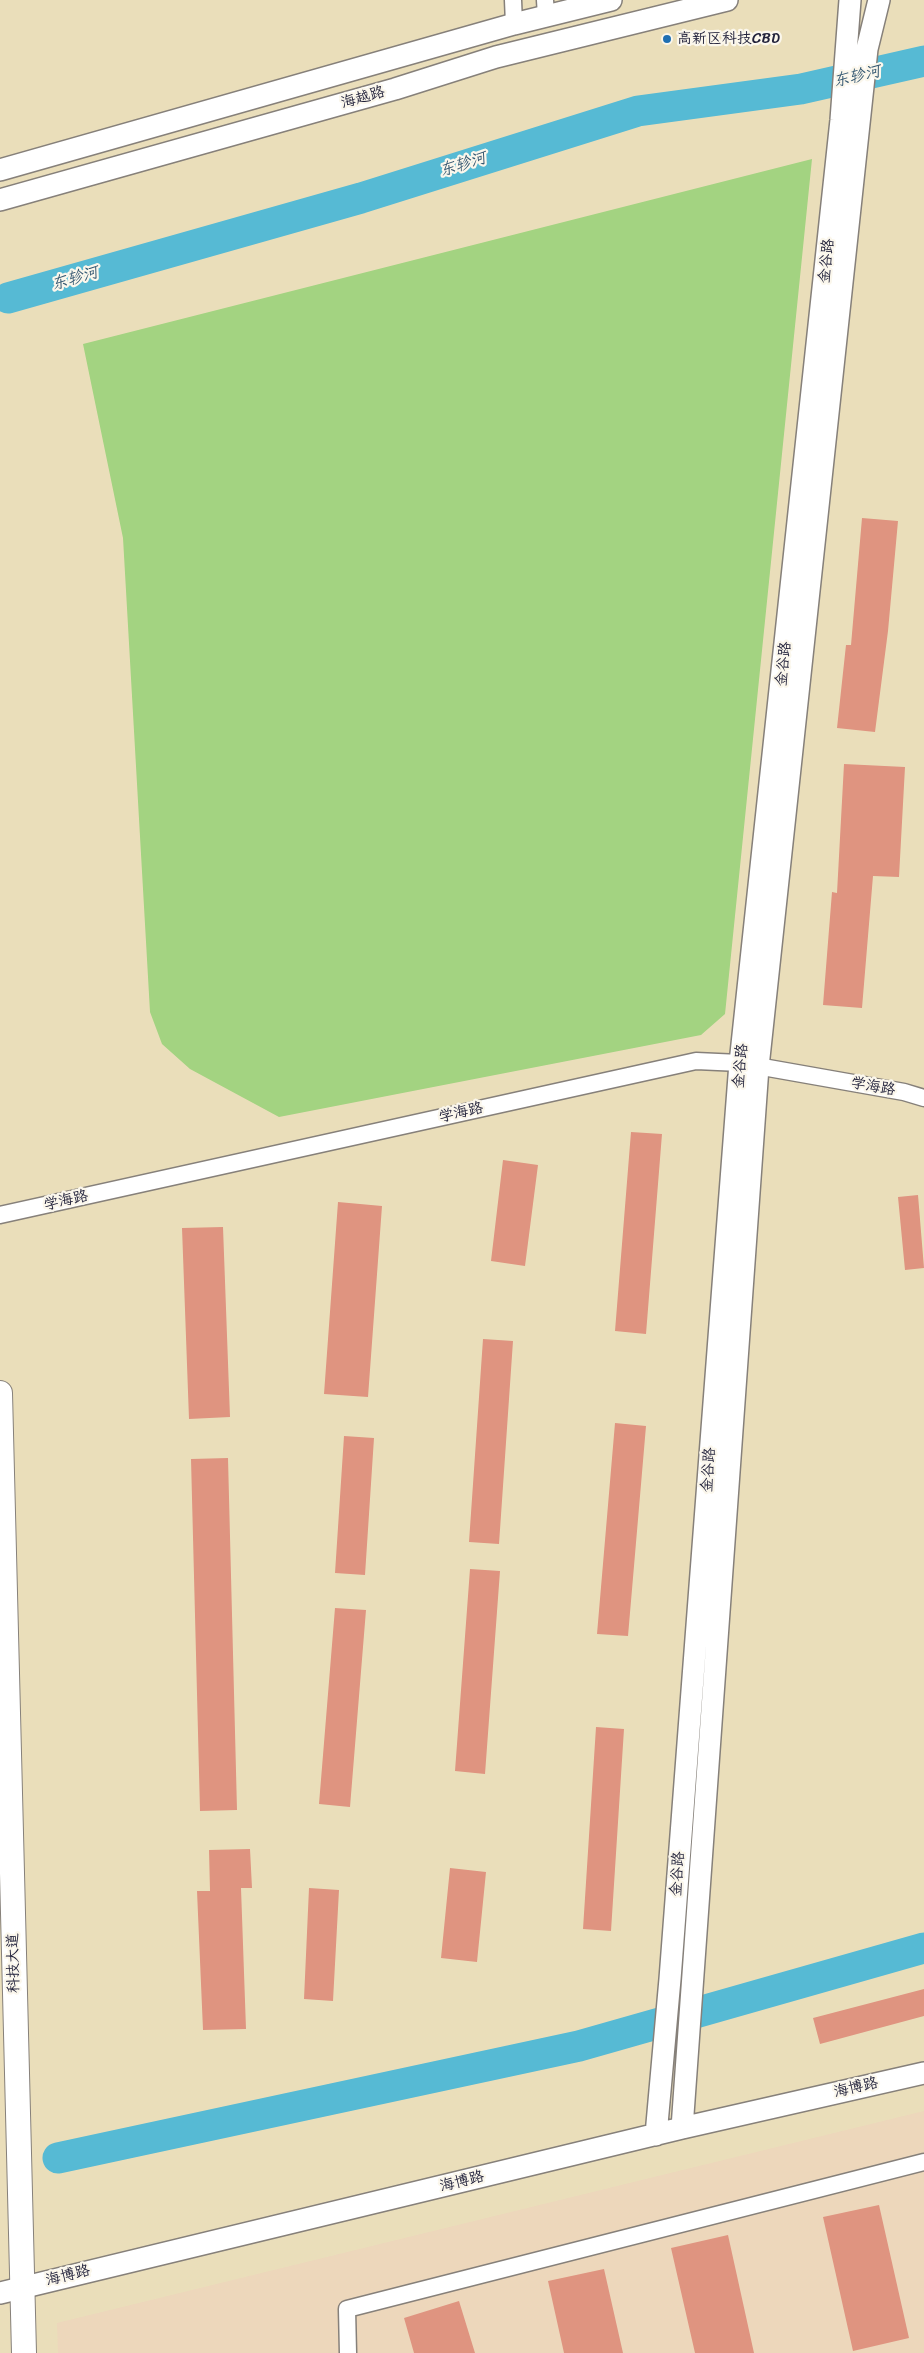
<!DOCTYPE html>
<meta charset="utf-8">
<style>
body{margin:0}
canvas{display:block;background:#eadeba}
</style>
<canvas width="924" height="2353"></canvas>
<script>
const ctx = document.querySelector('canvas').getContext('2d');
ctx.lineJoin = 'round';
function fillPath(path, color) {
  ctx.fillStyle = color;
  ctx.fill(path, 'evenodd');
}
function trace(path, color, width, dash) {
  ctx.strokeStyle = color;
  ctx.lineWidth = width;
  ctx.lineCap = dash ? 'butt' : 'round';
  ctx.setLineDash(dash || []);
  ctx.stroke(path);
}
function label(font, color, halo, rows, align = 'center') {
  ctx.font = font + ' Sriracha,"LXGW WenKai TC",sans-serif';
  ctx.lineWidth = 4.5;
  ctx.setLineDash([]);
  ctx.textBaseline = 'middle';
  ctx.strokeStyle = halo;
  ctx.fillStyle = color;
  for (const [text, x, y, turn = 0] of rows) {
    ctx.save();
    ctx.translate(x, y);
    ctx.rotate((+turn || 0) * Math.PI / 180);
    ctx.textAlign = isNaN(turn) ? turn : align;
    if (halo) ctx.strokeText(text, 0, 0);
    ctx.fillText(text, 0, 0);
    ctx.restore();
  }
}
fillPath(new Path2D(`
 M924,2111v242h-866l-1,-30z`), '#edd7bb');
fillPath(new Path2D(`
 M812,159l-87,855 -24,21 -422,82 -89,-48 -28,-25 -12,-32 -27,-474 -40,-194z`), '#a3d381');
trace(new Path2D(`
 M8,298l353,-100 277,-87 163,-22 123,-28
 M58,2158l521,-112 345,-98`), '#56bad4', 31);
fillPath(new Path2D(`
 M862,518l36,3 -10,110 -13,101 -38,-4 9,-83h5z
 M844,764l61,3 -6,110 -26,-1 -11,132 -39,-3 9,-113 5,1z
 M631,1132l31,2 -16,200 -31,-3z
 M503,1160l35,5 -13,101 -34,-5z
 M918,1195l6,73 -19,2 -7,-73z
 M338,1202l44,4 -14,191 -44,-3z
 M223,1227l7,190 -41,2 -7,-191z
 M483,1339l30,2 -14,203 -30,-2z
 M615,1423l31,3 -18,210 -31,-2z
 M344,1436l30,2 -9,137 -30,-2z
 M228,1458l9,352 -37,1 -9,-352z
 M470,1569l30,2 -15,203 -30,-3z
 M335,1608l31,2 -16,197 -31,-3z
 M596,1727l28,2 -13,202 -28,-2z
 M250,1849l2,39h-11l5,141 -43,1 -6,-139h13l-1,-41z
 M450,1868l36,4 -9,90 -36,-4z
 M309,1888l30,2 -6,111 -29,-2z
 M924,1989v27l-104,28 -7,-26z
 M879,2205l30,133 -56,13 -30,-134z
 M728,2235l26,118h-59l-24,-105z
 M604,2269l19,84h-59l-16,-72z
 M459,2301l16,52h-61l-10,-35z`), '#df9480');
const minor = new Path2D(`
 M513,0l1,24
 M545,0l1,16
 M0,1215l696,-154 44,2 164,29 20,6
 M348,2353l-1,-44 577,-147`);
const tertiary = new Path2D(`
 M0,170l514,-146 97,-24
 M0,200l395,-111 101,-32 231,-57
 M682,2128l76,-1061 109,-1018 12,-49
 M656,2135l14,-156 70,-916 101,-943 9,-120
 M0,2293l682,-165 242,-55`);
const secondary = new Path2D(`
 M0,1393l24,960`);
trace(minor, '#86807a', 19);
trace(tertiary, '#86807a', 24);
trace(secondary, '#86807a', 26);
trace(minor, '#fff', 16);
trace(tertiary, '#fff', 21);
trace(secondary, '#fff', 24);
for (const [x, y, r, color] of [
 [667,39,5,"#1f6fb2"]
]) {
  const dot = new Path2D();
  dot.arc(x, y, r, 0, 2 * Math.PI);
  ctx.fillStyle = color;
  ctx.fill(dot);
  trace(dot, '#fbf7ec', 2);
}
label('15px', '#22223b', '#fbf7ec', [
 ["高新区科技CBD",677,39]
], 'left');
label('15px', '#22223b', '#fbf7ec', [
 ["海越路",363,98,-16],
 ["金谷路",827,261,-84],
 ["金谷路",784,664,-84],
 ["金谷路",741,1066,-85],
 ["学海路",873,1087,10],
 ["学海路",461,1113,-13],
 ["学海路",66,1201,-13],
 ["金谷路",709,1470,-86],
 ["金谷路",678,1874,-86],
 ["科技大道",14,1963,-91],
 ["海博路",856,2088,-13],
 ["海博路",462,2182,-14],
 ["海博路",68,2276,-14]
]);
label('italic 16px', '#345771', '#fbf7ec', [
 ["东轸河",857,77,-13],
 ["东轸河",463,165,-17],
 ["东轸河",75,279,-16]
]);
</script>
